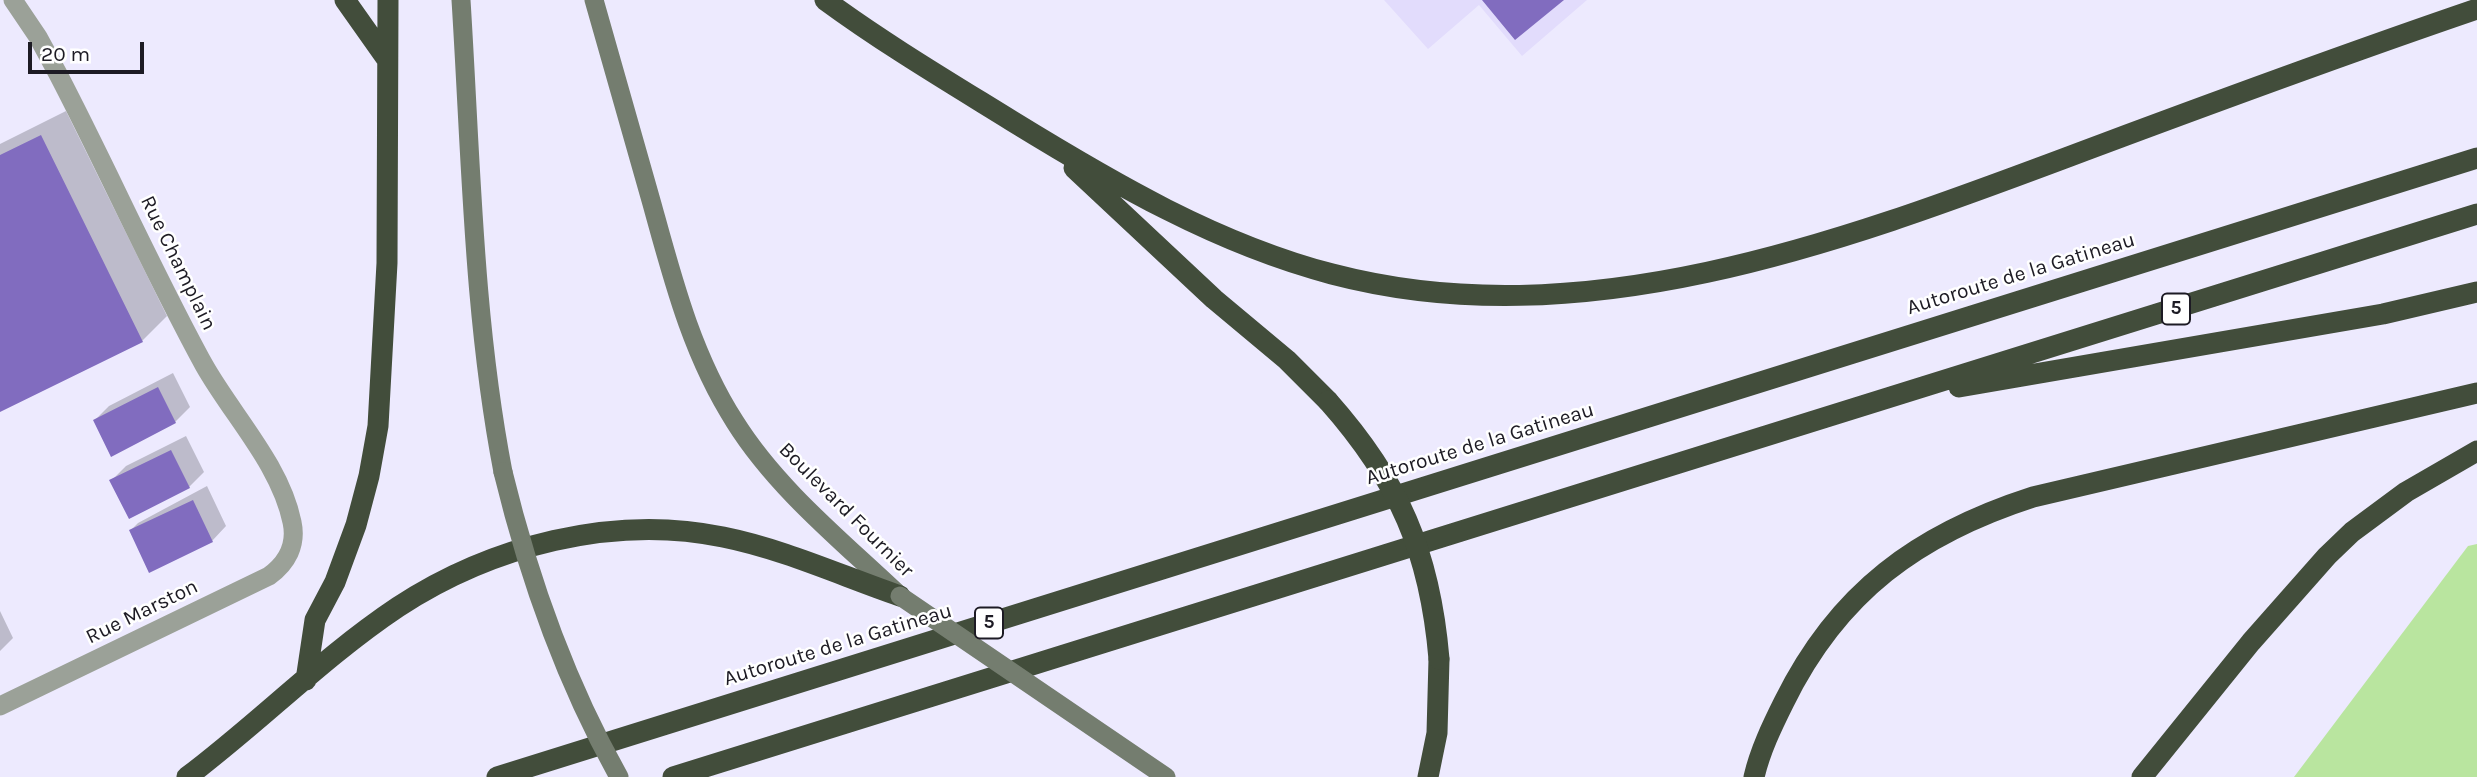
<!DOCTYPE html>
<style>
body{margin:0}
#map{position:relative;width:2477px;height:777px;overflow:hidden;background:#edeafe;font-family:Karla,sans-serif}
canvas{display:block}
.scale{position:absolute;left:28px;top:42px;width:116px;height:32px;box-sizing:border-box;border:4px solid #1d1b24;border-top:0;padding-left:9px;font-size:21px;line-height:24px;white-space:nowrap;color:#1d1b24;-webkit-text-stroke:5px #fff;paint-order:stroke}
</style>
<div id="map">
<canvas width="2477" height="777"></canvas>
<div class="scale">20 m</div>
</div>
<script>
const ctx = document.querySelector('canvas').getContext('2d');
ctx.lineJoin = 'round';
function fillPath(path, color) {
  ctx.fillStyle = color;
  ctx.fill(path, 'evenodd');
}
function trace(path, color, width, dash) {
  ctx.strokeStyle = color;
  ctx.lineWidth = width;
  ctx.lineCap = dash ? 'butt' : 'round';
  ctx.setLineDash(dash || []);
  ctx.stroke(path);
}
function label(font, color, halo, rows, align = 'center') {
  ctx.font = font + ' Karla,sans-serif';
  ctx.lineWidth = 5;
  ctx.setLineDash([]);
  ctx.textBaseline = 'middle';
  ctx.strokeStyle = halo;
  ctx.fillStyle = color;
  for (const [text, x, y, turn = 0] of rows) {
    ctx.save();
    ctx.translate(x, y);
    ctx.rotate((+turn || 0) * Math.PI / 180);
    ctx.textAlign = isNaN(turn) ? turn : align;
    if (halo) ctx.strokeText(text, 0, 0);
    ctx.fillText(text, 0, 0);
    ctx.restore();
  }
}
fillPath(new Path2D(`
 M1384,0h203l-65,56 -43,-51 -51,44z`), '#e2dcfc');
fillPath(new Path2D(`
 M2477,544v233h-183l174,-231z`), '#b9e59f');
fillPath(new Path2D(`
 M66,111l101,205 -25,25 -142,69v-266z
 M173,373l17,34 -15,15 -80,-2 14,-14z
 M186,436l18,36 -15,15 -77,-7 14,-14z
 M207,486l19,40 -14,15 -81,-11 7,-7z
 M0,611l13,27 -13,13z`), '#0003');
fillPath(new Path2D(`
 M1482,0h82l-49,40z
 M41,135l102,207 -143,70v-257z
 M158,387l18,36 -65,34 -18,-37z
 M171,450l19,38 -61,31 -20,-39z
 M193,500l20,42 -64,31 -20,-43z`), '#816cbf');
trace(new Path2D(`
 M0,706l269,-130c18,-13 28,-31 23,-54 -12,-58 -60,-107 -88,-157 -52,-95 -96,-195 -146,-291l-20,-37 -25,-37`), '#9ba198', 19);
trace(new Path2D(`
 M461,0c10,157 12,317 42,472
 M594,0c20,68 39,136 58,204 21,76 40,151 83,218 42,67 107,119 164,173`), '#747d6f', 19);
trace(new Path2D(`
 M345,0l41,58
 M825,0c60,44 124,82 187,121 101,62 205,123 320,153 260,68 527,-39 768,-129 126,-47 251,-93 377,-136
 M1074,168l140,131 73,61 41,41
 M1959,387l424,-73 94,-22
 M306,680l9,-60 20,-38 21,-57 13,-49 9,-50 9,-163 1,-263
 M187,777c72,-54 136,-120 211,-170 93,-61 215,-93 325,-70 60,12 119,39 177,59
 M497,777l1980,-619
 M673,777l1804,-563
 M1428,777l9,-44 2,-74
 M1754,777c6,-26 18,-51 30,-75 54,-110 134,-168 249,-205l444,-104
 M2142,777l109,-135 76,-86 25,-24 54,-40 71,-41`), '#424d3b', 21);
trace(new Path2D(`
 M503,472c26,107 62,209 116,305
 M900,596l266,181`), '#747d6f', 19);
trace(new Path2D(`
 M1328,401c71,80 102,151 111,258`), '#424d3b', 21);
for (const [x, y, w] of [
 [2176,309,28],
 [989,623,28]
]) {
  const box = new Path2D();
  box.roundRect(x - w / 2, y - 15.5, w, 31, 5);
  ctx.fillStyle = '#fff';
  ctx.fill(box);
  trace(box, '#1d1b24', 2);
}
label('bold 19px', '#1d1b24', null, [
 ["5",2176,309],
 ["5",989,623]
]);
label('21px', '#1d1b24', '#fff', [
 ["Rue Champlain",178,263,64],
 ["Autoroute de la Gatineau",2021,274,-17],
 ["Autoroute de la Gatineau",1480,444,-17],
 ["Boulevard Fournier",846,510,45],
 ["Rue Marston",142,612,-26],
 ["Autoroute de la Gatineau",838,645,-17]
]);
</script>
